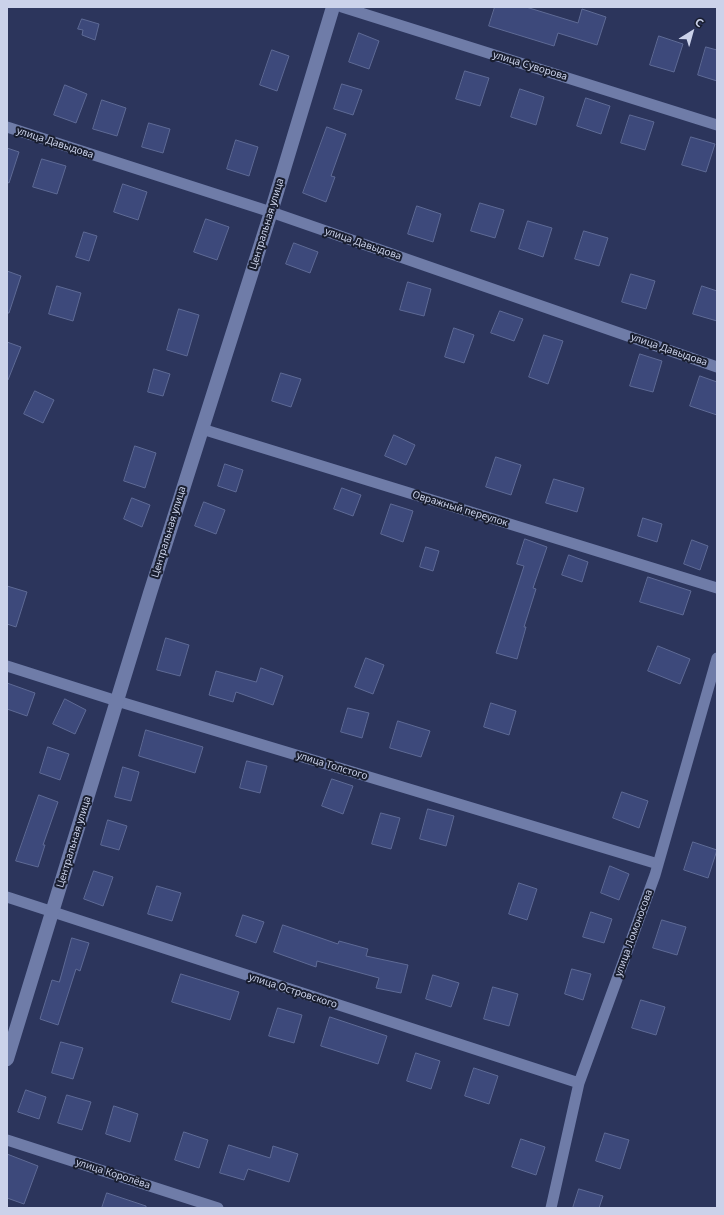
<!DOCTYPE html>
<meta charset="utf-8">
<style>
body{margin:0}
#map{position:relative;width:724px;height:1215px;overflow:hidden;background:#2c355c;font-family:"Noto Sans",sans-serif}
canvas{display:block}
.frame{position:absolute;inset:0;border:8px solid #cbd2ea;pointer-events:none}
.north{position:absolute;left:672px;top:12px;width:40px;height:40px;-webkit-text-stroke:3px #191e30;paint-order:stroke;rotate:37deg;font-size:11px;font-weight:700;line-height:16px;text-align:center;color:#cbd2ea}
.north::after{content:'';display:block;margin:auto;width:14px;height:18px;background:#cbd2ea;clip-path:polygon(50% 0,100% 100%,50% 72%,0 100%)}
</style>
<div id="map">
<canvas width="724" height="1215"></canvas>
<div class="frame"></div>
<div class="north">С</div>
</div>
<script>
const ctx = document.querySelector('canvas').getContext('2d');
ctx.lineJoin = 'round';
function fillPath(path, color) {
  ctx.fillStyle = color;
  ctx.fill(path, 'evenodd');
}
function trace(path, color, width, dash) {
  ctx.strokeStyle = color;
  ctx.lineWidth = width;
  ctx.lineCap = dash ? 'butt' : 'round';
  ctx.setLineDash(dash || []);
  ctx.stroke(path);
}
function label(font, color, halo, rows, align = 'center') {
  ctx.font = font + ' "Noto Sans",sans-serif';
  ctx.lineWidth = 4;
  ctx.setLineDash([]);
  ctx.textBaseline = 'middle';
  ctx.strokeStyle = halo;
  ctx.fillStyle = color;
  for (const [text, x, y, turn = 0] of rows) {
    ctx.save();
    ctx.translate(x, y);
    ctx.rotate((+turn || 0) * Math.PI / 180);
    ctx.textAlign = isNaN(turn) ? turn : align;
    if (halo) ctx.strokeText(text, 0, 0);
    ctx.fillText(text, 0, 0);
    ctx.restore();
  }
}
const building = new Path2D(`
 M495,7h31l52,16 4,-14 24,8 -9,28 -39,-12 -4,13 -65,-20z
 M82,19l17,5 -4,16 -13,-5 1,-5 -5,-1z
 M359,33l20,8 -10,28 -20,-7z
 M659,36l24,8 -9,28 -24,-7z
 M706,47l11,3v31l-19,-6z
 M272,50l17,6 -12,35 -17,-6z
 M465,71l24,7 -9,28 -24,-7z
 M342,84l20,6 -9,25 -19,-6z
 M65,85l22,9 -11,29 -22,-8z
 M520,89l24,8 -8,28 -25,-8z
 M586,98l24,8 -9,28 -24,-8z
 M102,100l24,8 -9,28 -24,-7z
 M630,115l24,7 -9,28 -24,-7z
 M149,123l21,6 -7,24 -21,-6z
 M327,127l19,7 -15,42 4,1 -9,25 -23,-9z
 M691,137l24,7 -9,28 -24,-7z
 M236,140l22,7 -9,29 -22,-7z
 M7,148l12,4 -10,31 -2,-1z
 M42,159l24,7 -9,28 -24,-7z
 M123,184l24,8 -9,28 -24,-8z
 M480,203l24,7 -9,28 -24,-7z
 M417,206l24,8 -8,28 -25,-8z
 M206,219l23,8 -12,33 -23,-8z
 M528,221l24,7 -9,29 -24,-8z
 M584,231l24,7 -9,28 -24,-7z
 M84,232l13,4 -8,25 -13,-4z
 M294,243l24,9 -8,21 -24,-9z
 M7,271l14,5 -12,37h-2z
 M631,274l24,7 -9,28 -24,-7z
 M408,282l23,7 -7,27 -24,-6z
 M57,286l24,7 -8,28 -24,-7z
 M702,286l15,5v30l-24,-7z
 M179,309l20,6 -12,41 -20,-6z
 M500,311l23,8 -9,22 -23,-8z
 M454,328l20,7 -10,28 -19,-6z
 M544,335l19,6 -15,43 -19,-7z
 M7,342l14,5 -13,33h-1z
 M640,354l22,7 -9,31 -23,-6z
 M154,369l16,5 -7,22 -15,-4z
 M281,373l20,6 -10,28 -19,-6z
 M700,376l17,6v33l-27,-9z
 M35,391l19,9 -11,23 -19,-9z
 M394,435l21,10 -9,20 -21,-9z
 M135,446l21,7 -11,35 -21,-7z
 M496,457l25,8 -10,30 -25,-8z
 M225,464l18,6 -7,22 -18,-6z
 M554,479l30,9 -7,24 -31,-9z
 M342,488l19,7 -8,21 -19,-7z
 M132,498l18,7 -8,22 -18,-8z
 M204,502l21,8 -9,24 -21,-8z
 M391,504l22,7 -10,31 -22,-8z
 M643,518l19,6 -5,18 -19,-6z
 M525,539l22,8 -14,41 3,1 -12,38h2l-9,32 -21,-6 28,-87 -7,-2z
 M692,540l16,6 -8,24 -16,-6z
 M426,547l13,4 -6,20 -13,-4z
 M569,555l19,7 -6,20 -20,-7z
 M648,577l43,14 -8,24 -43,-13z
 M7,586l20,6 -11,35 -9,-3z
 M166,638l23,7 -9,31 -23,-6z
 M658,646l32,13 -10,25 -32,-13z
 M366,658l18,7 -11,29 -18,-7z
 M261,668l22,8 -10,29 -37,-13 -3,10 -24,-7 7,-24 40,11z
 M7,683l28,10 -8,23 -20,-7z
 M65,699l21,11 -11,24 -22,-10z
 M491,703l25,8 -7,24 -25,-8z
 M348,708l21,5 -7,25 -21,-6z
 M398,721l32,10 -9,26 -31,-9z
 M146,730l57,17 -8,26 -56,-17z
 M48,747l21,7 -9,26 -20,-7z
 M247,761l20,5 -7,27 -20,-5z
 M123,767l16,5 -8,29 -16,-4z
 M332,779l21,7 -10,28 -21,-8z
 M622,792l26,9 -9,27 -26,-10z
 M39,795l19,7 -15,43h2l-7,22 -22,-6z
 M428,809l26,7 -8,30 -26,-7z
 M381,813l19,5 -9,31 -19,-5z
 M108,820l19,6 -8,24 -18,-5z
 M693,842l24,8 -9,28 -24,-8z
 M610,866l19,8 -10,26 -18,-7z
 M94,871l19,6 -10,29 -19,-7z
 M519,883l18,6 -10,31 -18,-6z
 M157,886l24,7 -9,28 -24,-7z
 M591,912l21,7 -8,24 -21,-6z
 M243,915l21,7 -8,21 -20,-7z
 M662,920l24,7 -9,28 -24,-7z
 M283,925l55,19 1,-3 29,8 -2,7 42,9 -7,28 -25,-5 3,-10 -62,-17 -1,6 -42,-15z
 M72,938l17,5 -9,28 -4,-2 -18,56 -18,-6 12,-39 7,2z
 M572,969l19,5 -8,26 -18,-6z
 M181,974l58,18 -9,28 -58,-18z
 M433,975l26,8 -8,24 -25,-8z
 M493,987l25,7 -9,32 -25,-7z
 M641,1000l24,7 -9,28 -24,-7z
 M278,1008l24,7 -8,28 -25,-7z
 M330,1017l57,19 -9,28 -57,-18z
 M61,1042l22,6 -10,31 -21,-6z
 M416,1053l24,8 -9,28 -24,-8z
 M474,1068l24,8 -9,28 -24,-8z
 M26,1090l20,7 -7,22 -21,-7z
 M67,1095l24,7 -9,28 -24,-7z
 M114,1106l24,8 -8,28 -24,-8z
 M184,1132l24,8 -9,28 -24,-8z
 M605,1133l24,7 -9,29 -24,-8z
 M521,1139l24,8 -9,28 -24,-8z
 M229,1145l41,13 3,-12 25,8 -9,28 -41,-13 -4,11 -24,-7z
 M7,1154l31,12 -14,38 -17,-6z
 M579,1189l24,7 -4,12h-26z
 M107,1193l39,13v2h-44z`);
fillPath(building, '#3d497b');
trace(building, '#5e6a95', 1);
trace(new Path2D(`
 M342,7l375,118
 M7,127l264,85 446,155
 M202,429l515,159
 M7,666l110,35 541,163
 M7,897l572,186
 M7,1140l211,68
 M551,1208l28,-125 76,-208 62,-217`), '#6f7ca8', 11);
trace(new Path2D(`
 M7,1059l143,-466 121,-381 62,-205`), '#6f7ca8', 14);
label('10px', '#cbd2ea', '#191e30', [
 ["улица Суворова",530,66,17],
 ["улица Давыдова",55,143,18],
 ["Центральная улица",267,224,-73],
 ["улица Давыдова",363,244,19],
 ["улица Давыдова",669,350,19],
 ["Овражный переулок",460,509,17],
 ["Центральная улица",169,532,-73],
 ["улица Толстого",332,766,17],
 ["Центральная улица",74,842,-73],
 ["улица Ломоносова",634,933,-70],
 ["улица Островского",293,991,18],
 ["улица Королёва",113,1174,18]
]);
</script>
